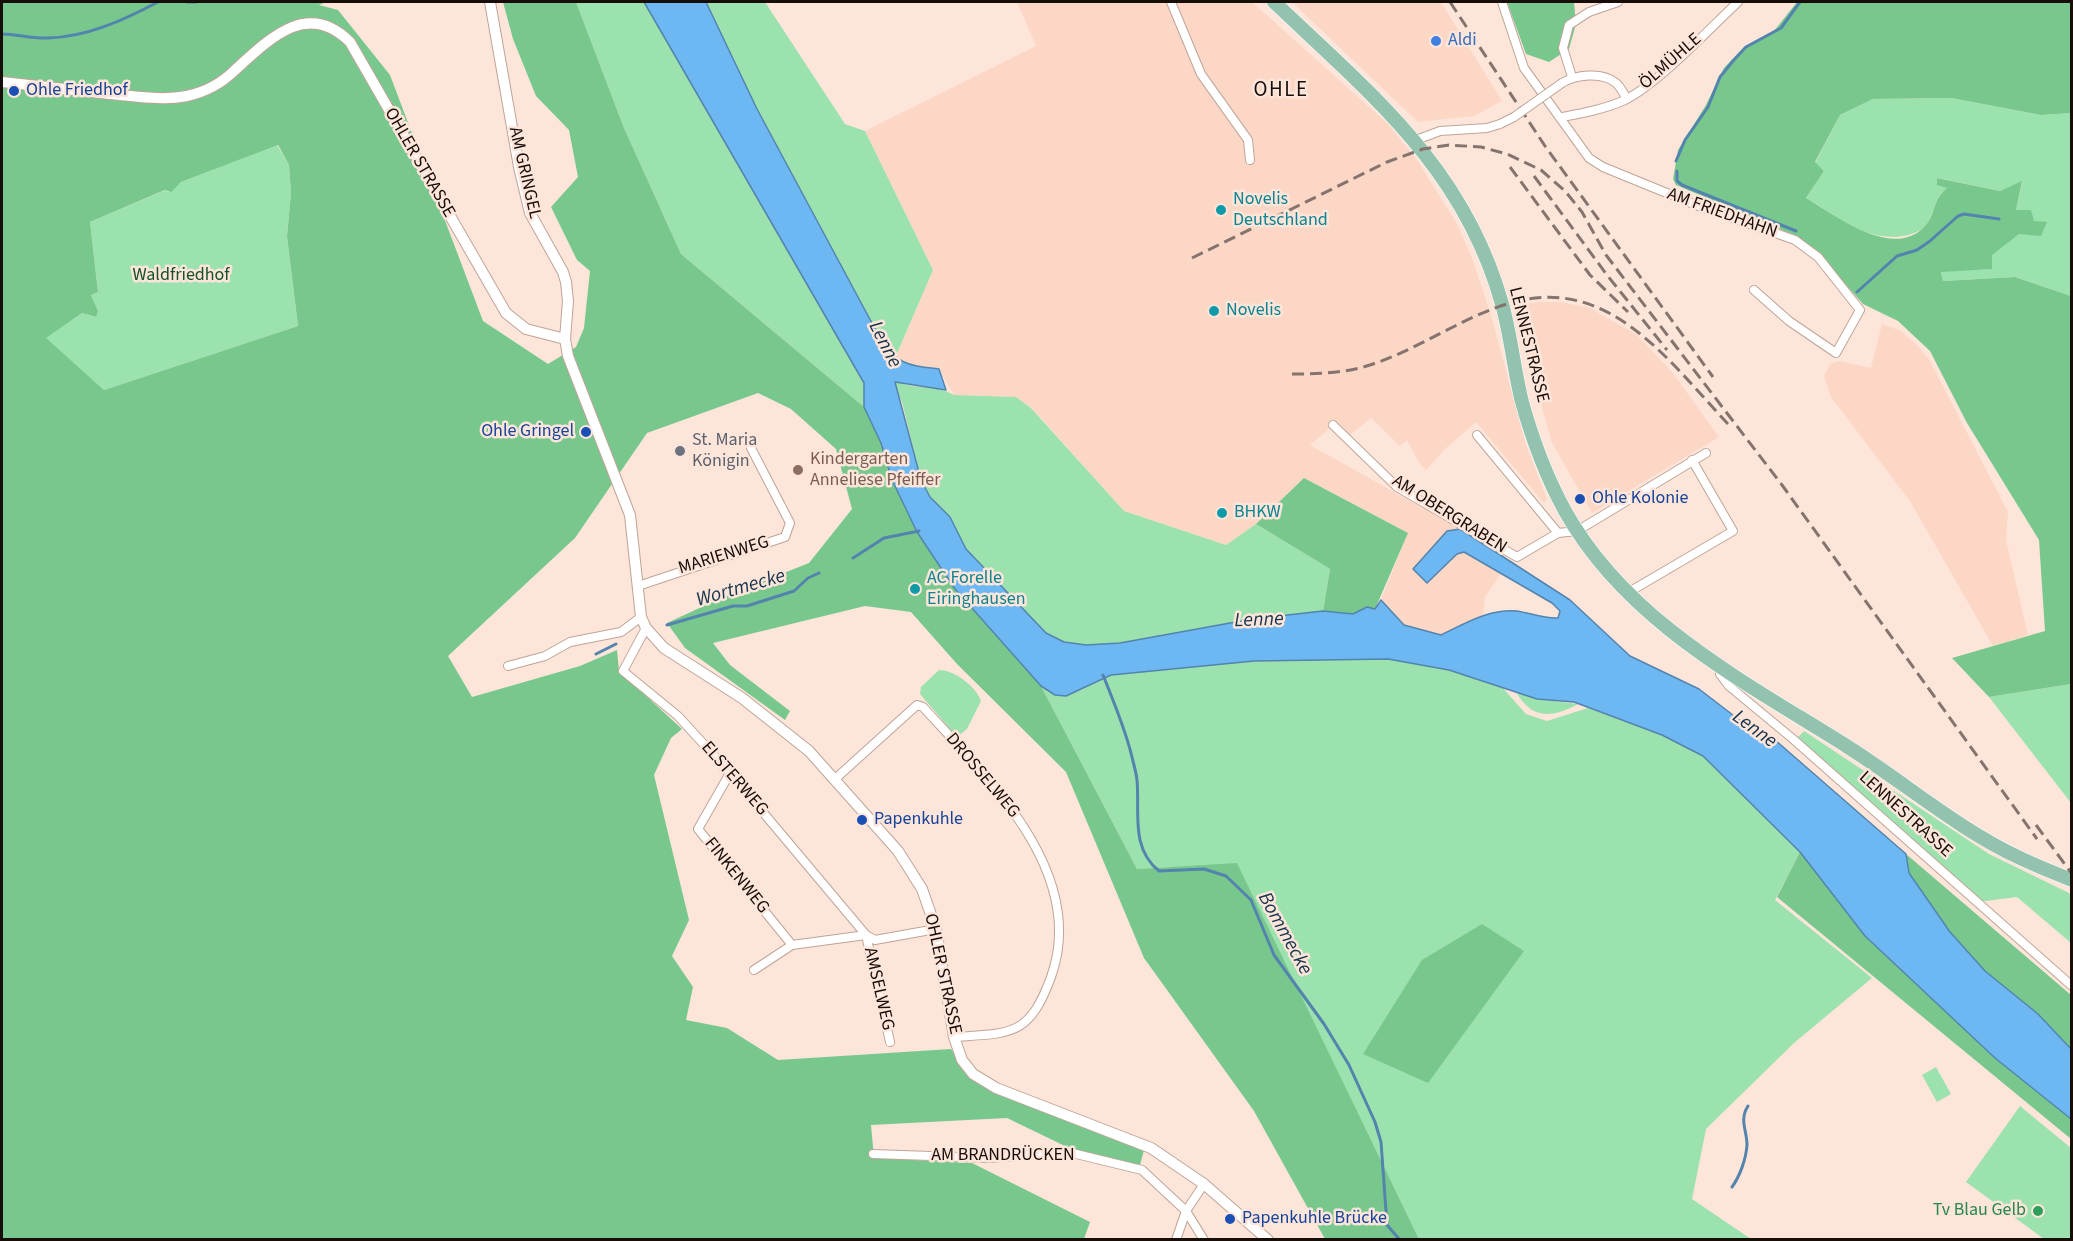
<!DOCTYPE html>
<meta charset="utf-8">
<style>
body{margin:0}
#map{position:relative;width:2073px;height:1241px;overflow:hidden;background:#fde5da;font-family:"Source Sans 3",sans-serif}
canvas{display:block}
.frame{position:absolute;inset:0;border:3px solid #170d09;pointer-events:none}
</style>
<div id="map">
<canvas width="2073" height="1241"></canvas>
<div class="frame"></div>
</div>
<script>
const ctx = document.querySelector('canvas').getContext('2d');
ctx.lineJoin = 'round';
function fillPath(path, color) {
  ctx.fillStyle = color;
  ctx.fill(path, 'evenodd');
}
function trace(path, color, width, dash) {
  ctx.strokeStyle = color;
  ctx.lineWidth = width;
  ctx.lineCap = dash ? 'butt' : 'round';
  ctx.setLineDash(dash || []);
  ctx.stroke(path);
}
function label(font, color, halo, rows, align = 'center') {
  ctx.font = font + ' "Source Sans 3",sans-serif';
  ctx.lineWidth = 5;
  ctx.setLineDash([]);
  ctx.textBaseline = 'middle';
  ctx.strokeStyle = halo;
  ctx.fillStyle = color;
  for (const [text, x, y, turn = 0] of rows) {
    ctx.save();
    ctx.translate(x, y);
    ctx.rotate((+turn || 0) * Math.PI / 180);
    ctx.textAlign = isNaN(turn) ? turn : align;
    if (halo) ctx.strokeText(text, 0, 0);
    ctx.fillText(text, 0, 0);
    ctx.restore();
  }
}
fillPath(new Path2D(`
 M1017,2h235l136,122 29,36 39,62 16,36 19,57 35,130 21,54 -3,4 -68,-81 -31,27 -19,21 -7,-7 -12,-23 -7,6 -29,-28 -21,17 -13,-13 -27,23 150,84 -13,2 -20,52 30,-29 7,-2 6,3 31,18 -16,24 -2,18 -41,20 -38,-10 -23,-25 27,-67 -104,-55 -48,46 -30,21 -102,-34 -92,-103 -16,-11 -62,-2 -15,-26 -21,-2 -23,-9 38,-88 -68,-139 171,-85z
 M1292,2h149l61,99 -28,15 -56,6z
 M1538,302h23l29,6 47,27 35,37 47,65 -127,76 -40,-70 -29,-103 -8,-34z
 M1882,324l19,7 16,14 13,16 78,151 -2,28 22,95 -35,11 -83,-145 -79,-104 -7,-21 6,-12 10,-3 31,7z`), '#fcd7c6');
fillPath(new Path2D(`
 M576,2h68l220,381v24l-183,-153 -57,-126z
 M706,2h59l80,122 20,7 68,139 -38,88 -15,-20 -123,-229z
 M1951,98l90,17 30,-2v183l-56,-19 -72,4 -2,-10 50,-2v-14l43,-34 -18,-11 6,-28 -22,9 -62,-13 9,10c-17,15 -10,25 -23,39 -5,5 -14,8 -21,9 -37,6 -66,-20 -97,-38l18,-27 -9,-8 25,-48 33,-16z
 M277,145l12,20 2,28 -4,43 11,90 -194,64 -59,-52 37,-25 13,4 3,-6 -7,-16 7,-3 -8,-70 76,-32 2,2 13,-10z
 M895,381c19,9 41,3 59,14l62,2 15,11 93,103 102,34 30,-21 74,45 -7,42 -71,8 -132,24 -34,2 -22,-3 -18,-9 -80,-84 -16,-32 -20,-20 -9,-17 -19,-78 -7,-15z
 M1338,658l50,1 61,11 53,17 24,27 21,7 41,-13 74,27 41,21 97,96 -25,48 97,78 -78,65 -88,86 -14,70 59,40h-332l-182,-375 -100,5 -96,-183 14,9 26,-5 30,-15 143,-14z
 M939,670c15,0 37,16 42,31l-14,28 -10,8 -37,-43 1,-7z
 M2071,684v119l-82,-106z
 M1516,692l21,7 41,5c-25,14 -46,16 -62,-12z
 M1804,731l185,123 80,39 2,4v46l-54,-46 -39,5 -182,-163z
 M1936,1067l15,27 -14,8 -15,-27z
 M2020,1106l51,42v91h-27l-78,-57z`), '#9ce2ae');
fillPath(new Path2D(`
 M2,2h324l-7,3 19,5 52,65 93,246 65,43 28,-17 8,-19 6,-57 -13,-11 -26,-53 27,-30 -9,-47 -33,-34 -23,-57 -10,-37h73l48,126 57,126 183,153 17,36 11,37 25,52 38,57 86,97 96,183 100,-6 182,376h-94l-71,-128 -110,-153 -78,-186 -109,-108 -46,-52 -46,-6 -152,37 17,22 60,46 -5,9 -100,-72 -18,-25 54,-25 88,-35 43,-54 -16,-60 -45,-40 -33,-16 -111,40 -72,105 -127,118 24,41 108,-31 37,-16 2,21 63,58 -11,9 -17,37 35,145 -17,36 21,31 -7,33 41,8 51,32 173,-11 20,28 173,73 -4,15 -71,-17 -62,-30 -136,7 3,33 98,5 118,59 -6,17 -1082,1zM278,145l11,20 2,28 -4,43 11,90 -194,64 -58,-52 36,-25 14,4 2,-6 -7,-16 7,-3 -8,-70 75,-32 6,2 10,-10z
 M1507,2h67l2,22 -7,25 -20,13 -23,-8z
 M1797,2h274v111l-30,2 -90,-17 -78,1 -33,16 -25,47 9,9 -18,27c29,17 86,62 118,29 13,-13 6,-24 23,-39l-10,-3v-7l63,13 22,-10 -6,29h15l3,11 13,1 -6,14 -22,-2 -27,21v14l-51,3 2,9 72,-4 56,19v388l-82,13 -37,-39 93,-27 -6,-91 -72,-117 -37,-72 -32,-30 -35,-17 -42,-47 -25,-21 -120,-51 -3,-6 5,-29 28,-45 18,-37 20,-21 30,-16z
 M1304,478l104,55 -33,76 -8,-2 -14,7 -30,-3 7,-42 -74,-45z
 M1800,852l65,84 130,122 76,61v20l-294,-242z
 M1906,854l165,141v54l-33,-35 -53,-43 -35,-39 -41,-59z
 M1482,924l42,27 -96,132 -65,-29 59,-94z`), '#78c88e');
const water = new Path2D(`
 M644,2h62l51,107 123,229c19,27 26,27 59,31l7,21 -51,-8 26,98 9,17 20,20 16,32 80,84 18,9 22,3 34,-2 132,-24 71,-8 30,3 14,-7 8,2 6,-9 23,25 37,10c25,-12 47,-26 76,-24 13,2 28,8 41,7l2,-7 -8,-8 -88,-51 -7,2 -30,29 -14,-14 34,-38 13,-2 110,71 60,56 69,33 43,33 17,4 147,128 3,19 41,59 35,39 53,43 33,35v70l-76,-61 -130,-122 -65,-84 -97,-96 -41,-21 -88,-33 -37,-3 -88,-29 -61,-11 -134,2 -143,14 -45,21 -11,-1 -14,-9 -86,-97 -38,-57 -25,-52 -11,-37 -17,-36v-24z`);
fillPath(water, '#6db7f3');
trace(water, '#5384ad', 1.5);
trace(new Path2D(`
 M187,2h9
 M2,34c15,0 30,5 46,4 39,-1 76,-18 110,-36
 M1676,161l9,-21 23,-33 12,-30 13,-16 13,-14 35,-19 19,-26
 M1677,171v10l5,4 114,46
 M1857,292l40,-36 20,-6 13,-9 28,-25 6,-2 35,5
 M853,558l31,-20 35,-7
 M667,625l66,-19h14l47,-15 14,-13 11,-5
 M596,654l20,-10
 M1103,675c10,25 21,51 28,78 2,9 5,18 6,27 3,31 -7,68 22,91l45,-2 22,7 25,24 23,55 50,69 25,41 26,57 6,20 6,83 13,15
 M1732,1187c8,-11 14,-28 15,-42 0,-15 -8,-25 1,-39`), '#5384ad', 3);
const minor = new Path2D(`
 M1171,2l30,72 47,66 2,20
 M1502,2l22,66 65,90 14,9 98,40 94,33 23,17 42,53 -24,43 -47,-32 -35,-31
 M1572,77l-9,-29 6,-23 20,-13 29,-10
 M1562,83c13,-8 40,-12 54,0 4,3 8,11 11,16
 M1562,117c21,-4 43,-8 63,-17 34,-17 84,-71 113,-98
 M1416,140l24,-9 47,-3 13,-4
 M1333,425l64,62 120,70 41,-24 19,-2 129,-78
 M1477,435l81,98
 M638,586l147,-49 5,-14 -39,-75
 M1629,592l104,-61 -41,-71
 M646,628l-23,43 55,45 52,57 136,162 24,107
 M508,666l37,-10 25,-14 51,-10 20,-15
 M1721,669l-1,5 9,12 64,53 279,247
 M730,773l-32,56 94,116
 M835,779l82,-74 6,2c63,69 166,166 128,270 -22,60 -40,56 -97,60
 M754,970l38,-25 74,-10 9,5 61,-11
 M873,1154l117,4 78,-6 74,18 44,41 18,29
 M1176,1240l10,-29 18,-27`);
const tertiary = new Path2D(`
 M490,2l29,165 11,46 33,59 3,10 2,19 -3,38 3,17 62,159 11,102 5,11 18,20 78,50 67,53 89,100 24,38 14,40 18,108 8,23 11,14 23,14 155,60 53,36 64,56
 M2,82c36,4 72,8 108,12 26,2 52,7 77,2 18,-4 35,-13 48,-26 36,-33 73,-70 115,-28l156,271 20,16 39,10`);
const primary = new Path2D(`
 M1274,2c98,93 190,166 228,302 9,32 12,66 20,98 10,36 25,76 43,109 62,111 180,171 283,236 57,36 110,82 172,111 17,8 34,15 52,22`);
trace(minor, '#bfa497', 10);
trace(tertiary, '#bfa497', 12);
trace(primary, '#fff', 15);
trace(minor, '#fff', 8);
trace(tertiary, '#fff', 10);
trace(primary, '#93c3af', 14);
trace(new Path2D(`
 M1450,2l95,144 168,231
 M1510,167l80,108 38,37
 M1534,176l73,99 60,75
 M1192,258l195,-96 36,-13 26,-4 32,2 26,7 34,16 24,21 17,21 24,43 176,230 255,354
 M1292,374c28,0 55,-1 81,-10 86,-29 155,-106 251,-42 39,26 72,68 104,102
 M2036,825l36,49`), '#85746d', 3, [12, 6]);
const minorBridge = new Path2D(`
 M1500,124l14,-7 48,-34`);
trace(minorBridge, '#bfa497', 10, []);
trace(minorBridge, '#fff', 8);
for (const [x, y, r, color] of [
 [1436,41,6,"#3f7fe0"],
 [14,91,6,"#1a4fb4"],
 [1221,210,6,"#0f9aa8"],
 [1214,311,6,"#0f9aa8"],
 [586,432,6,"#1a4fb4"],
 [680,451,6,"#6b7280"],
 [798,470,6,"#8d6e63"],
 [1580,499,6,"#1a4fb4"],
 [1222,513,6,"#0f9aa8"],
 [915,589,6,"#0f9aa8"],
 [862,820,6,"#1a4fb4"],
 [2038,1211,6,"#2e9e5b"],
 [1230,1219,6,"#1a4fb4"]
]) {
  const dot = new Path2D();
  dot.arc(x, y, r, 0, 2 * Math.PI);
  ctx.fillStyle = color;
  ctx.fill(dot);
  trace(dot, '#fde5da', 2);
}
label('18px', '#366cbe', '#fde5da', [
 ["Aldi",1448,41]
], 'left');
label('18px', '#170d09', '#fde5da', [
 ["ÖLMÜHLE",1671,62,-41],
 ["OHLER STRASSE",419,163,60],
 ["AM GRINGEL",524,173,77],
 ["AM FRIEDHAHN",1722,214,20],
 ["LENNESTRASSE",1528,345,76],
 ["AM OBERGRABEN",1449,515,32],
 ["MARIENWEG",724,556,-17],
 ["DROSSELWEG",982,776,50],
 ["ELSTERWEG",734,779,49],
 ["LENNESTRASSE",1905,815,42],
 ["FINKENWEG",736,876,51],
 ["OHLER STRASSE",942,974,78],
 ["AMSELWEG",878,989,77],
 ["AM BRANDRÜCKEN",1003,1156]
]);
label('18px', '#164399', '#fde5da', [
 ["Ohle Friedhof",26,91],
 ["Ohle Gringel",574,432,"right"],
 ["Ohle Kolonie",1592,499],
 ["Papenkuhle",874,820],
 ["Papenkuhle Brücke",1242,1219]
], 'left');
label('18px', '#0d838f', '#fde5da', [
 ["Novelis",1233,200],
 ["Deutschland",1233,221],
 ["Novelis",1226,311],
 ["BHKW",1234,513],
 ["AC Forelle",927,579],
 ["Eiringhausen",927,600]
], 'left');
label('18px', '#16512c', '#fde5da', [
 ["Waldfriedhof",181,276]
]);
label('18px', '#5b616d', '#fde5da', [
 ["St. Maria",692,441],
 ["Königin",692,462]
], 'left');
label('18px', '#785e54', '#fde5da', [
 ["Kindergarten",810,460],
 ["Anneliese Pfeiffer",810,481]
], 'left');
label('18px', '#27864d', '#fde5da', [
 ["Tv Blau Gelb",2026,1211]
], 'right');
label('italic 20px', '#15344d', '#fde5da', [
 ["Lenne",884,345,63],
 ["Wortmecke",741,589,-16],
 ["Lenne",1259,621,-2],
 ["Lenne",1754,730,36],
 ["Bommecke",1284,934,61]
]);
ctx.letterSpacing = '1.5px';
label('21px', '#170d09', '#fde5da', [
 ["OHLE",1281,91]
]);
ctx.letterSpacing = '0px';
</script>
